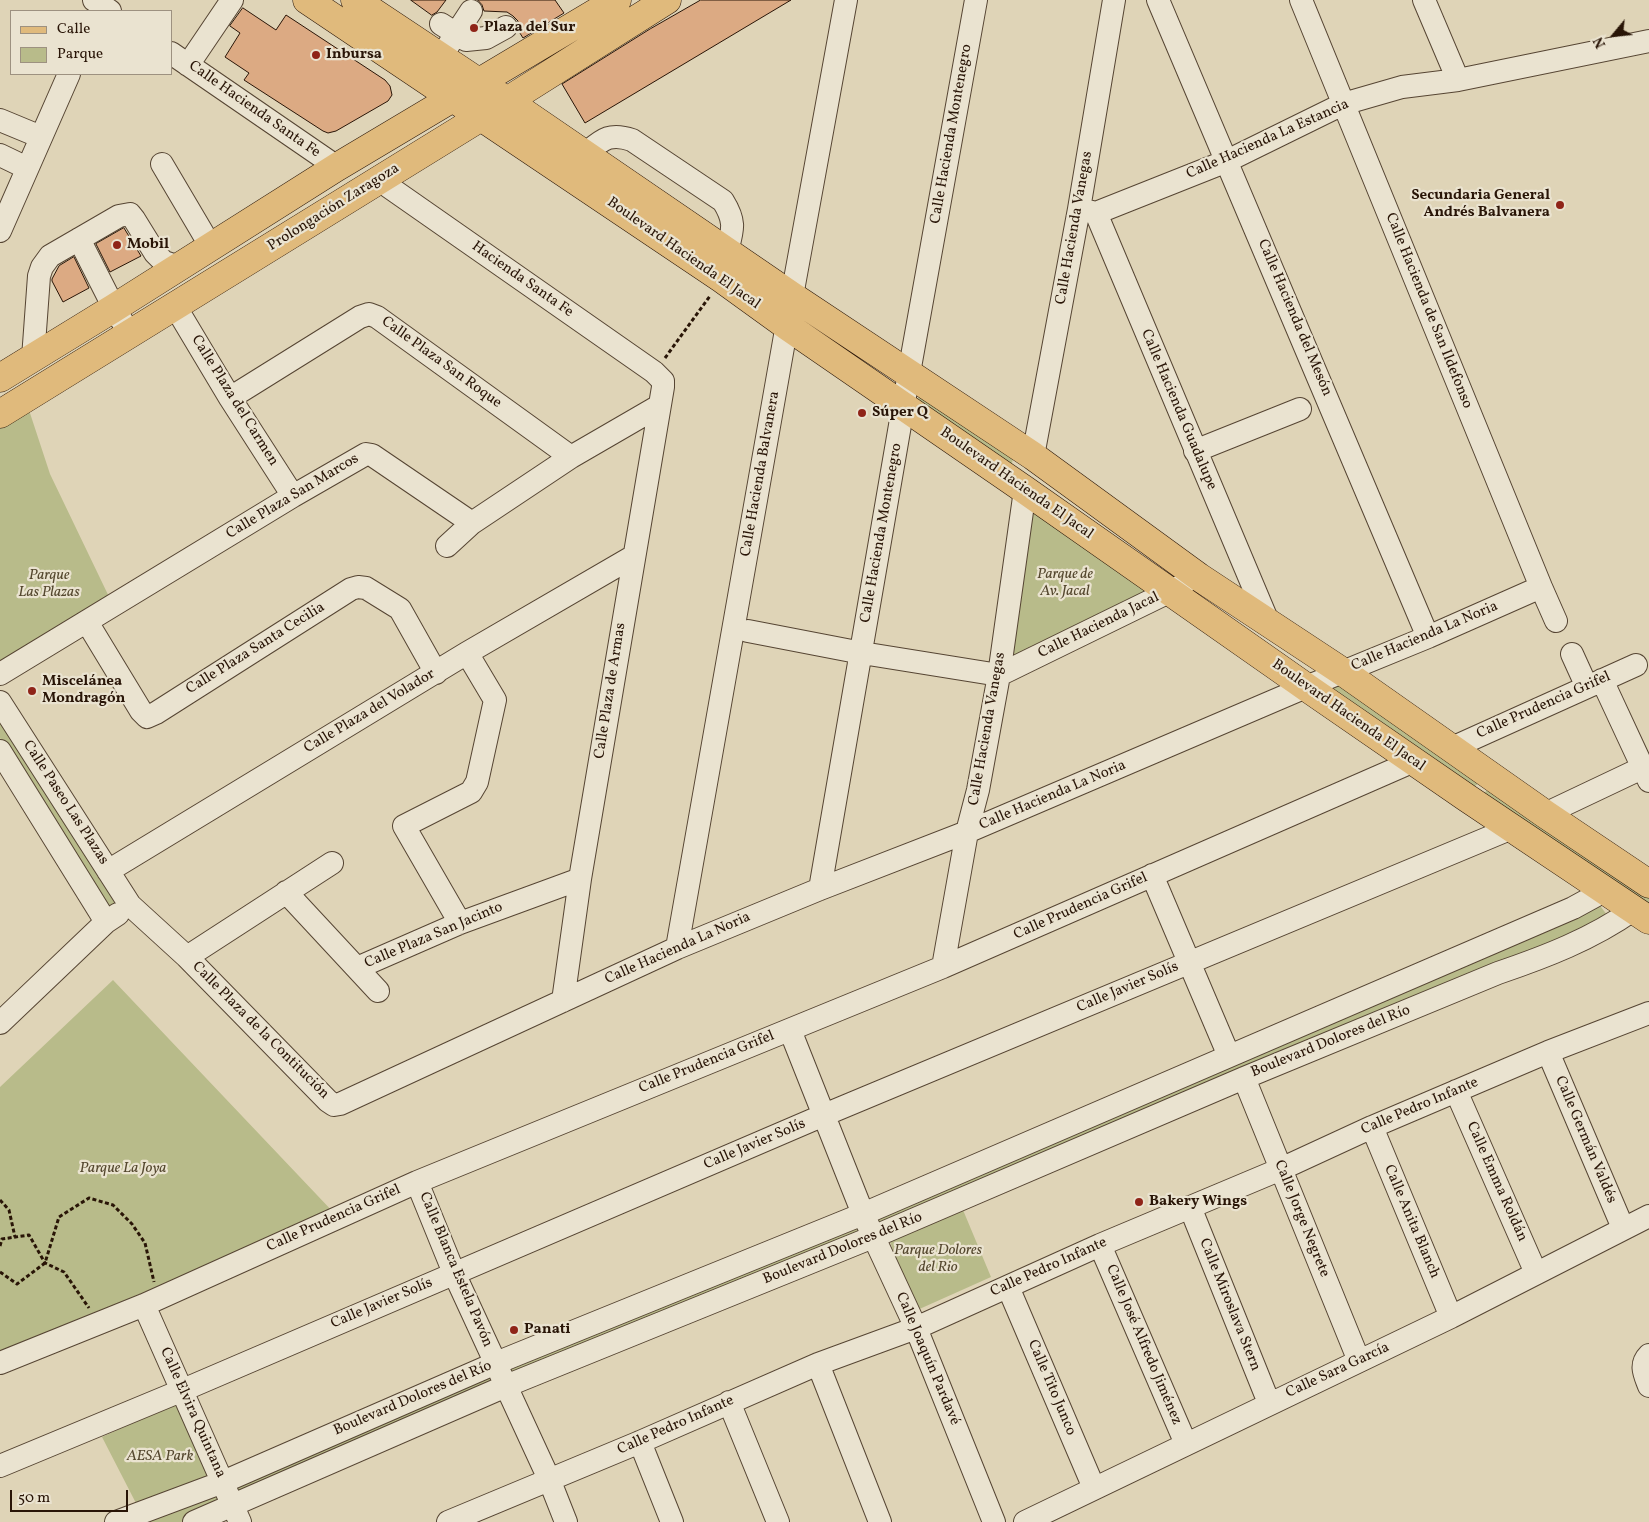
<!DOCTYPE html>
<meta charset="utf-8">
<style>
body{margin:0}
#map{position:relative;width:1649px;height:1522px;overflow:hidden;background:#dfd4b7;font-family:Vollkorn,serif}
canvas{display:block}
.legend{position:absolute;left:10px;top:10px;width:162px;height:65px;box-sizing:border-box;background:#eae3d0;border:1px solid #9d9180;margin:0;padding:6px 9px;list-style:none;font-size:15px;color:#291507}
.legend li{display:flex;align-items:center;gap:10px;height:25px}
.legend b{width:25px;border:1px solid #9d9180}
.north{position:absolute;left:1589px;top:10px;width:50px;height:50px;-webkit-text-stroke:4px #eae3d0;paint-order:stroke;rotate:242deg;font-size:14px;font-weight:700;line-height:20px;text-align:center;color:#291507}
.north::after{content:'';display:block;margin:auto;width:18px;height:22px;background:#291507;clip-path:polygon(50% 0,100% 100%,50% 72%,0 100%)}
.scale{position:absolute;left:10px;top:1490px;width:118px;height:22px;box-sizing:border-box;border:2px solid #291507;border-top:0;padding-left:6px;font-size:15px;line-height:18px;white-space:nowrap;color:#291507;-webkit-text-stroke:4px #eae3d0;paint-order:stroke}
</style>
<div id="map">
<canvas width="1649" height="1522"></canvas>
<ul class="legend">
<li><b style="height:6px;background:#e0ba7c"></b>Calle</li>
<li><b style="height:14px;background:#b8bb8a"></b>Parque</li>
</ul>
<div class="north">N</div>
<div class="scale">50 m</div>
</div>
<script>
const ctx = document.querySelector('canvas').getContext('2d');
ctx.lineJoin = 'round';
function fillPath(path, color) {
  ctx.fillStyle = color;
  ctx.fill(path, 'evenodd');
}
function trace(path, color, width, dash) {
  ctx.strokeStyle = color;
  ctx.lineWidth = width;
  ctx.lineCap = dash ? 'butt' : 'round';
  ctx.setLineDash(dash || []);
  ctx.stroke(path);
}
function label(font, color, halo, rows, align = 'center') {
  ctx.font = font + ' Vollkorn,serif';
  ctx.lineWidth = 4.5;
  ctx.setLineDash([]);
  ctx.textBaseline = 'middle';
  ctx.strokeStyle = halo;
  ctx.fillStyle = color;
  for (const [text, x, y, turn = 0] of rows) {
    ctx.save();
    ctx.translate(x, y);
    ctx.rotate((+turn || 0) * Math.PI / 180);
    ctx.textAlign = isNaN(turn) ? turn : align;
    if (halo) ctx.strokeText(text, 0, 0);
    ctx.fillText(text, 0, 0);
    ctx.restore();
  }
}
fillPath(new Path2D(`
 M920,387l95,64 -4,16 -94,-60z
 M27,404l23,70 62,129 -112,69v-252z
 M1031,505l131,87 -157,70z
 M1340,682l139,101 -8,6 -150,-103z
 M0,708l120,196 -18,8 -102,-174z
 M1489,789l160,104v13l-169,-110z
 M1598,903l12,16 -733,312 -6,-14z
 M113,980l222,234 -335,142v-269z
 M963,1210l28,67 -76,34 -26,-72z
 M861,1221l5,13 -357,146 -8,-14z
 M491,1370l8,14 -263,115 -6,-15z
 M181,1401l33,78 -75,30 -37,-72z
 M220,1486l5,17 -44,19h-55z`), '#b8bb8a');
const building = new Path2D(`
 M411,0h35l-9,12 -5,3z
 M478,0h77l9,13 -41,25 -5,-8v-9l-5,-5 -6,-4 -23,-1 -2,-6z
 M701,0h90l-206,123 -23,-39 88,-55z
 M243,8l33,22 10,-15 99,65 5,6 2,9 -4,6 -52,30 -8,2 -5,-2 -79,-51 5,-7 -24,-16 15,-24 -10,-7z
 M124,228l17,28 -31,16 -14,-28z
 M74,257l15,31 -26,14 -11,-21v-2l7,-13z`);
fillPath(building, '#dcaa83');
trace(building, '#291507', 1);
const minor = new Path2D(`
 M94,0l16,11
 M1158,0l270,637
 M1301,0l240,587 15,34
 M1424,0l34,80
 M441,24l25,16 20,-2 20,-11
 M448,46l23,-35
 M171,53l166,114
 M188,65l44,-65
 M0,120l41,17
 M585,154c17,-14 24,-22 47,-14l91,61c13,21 10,28 4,50
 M0,155l27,13
 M162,164l49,83
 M379,180l275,192 9,9v6l-83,492 -17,122
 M1079,209l17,4 173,411
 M1096,213l131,-52 116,-57 59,-17 56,-7 191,-39
 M0,231l69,-157
 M79,239l35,69 16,26
 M175,306l55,92 63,98
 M33,358l6,-82 3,-9 8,-11 69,-40 11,-2 4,5 21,34 9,9 15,5
 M230,398l130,-81 9,-3 8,3 194,140
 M1195,451l105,-42
 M1033,456l46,-247 35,-209
 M447,546l25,-23
 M87,622l54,89 6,6 9,-4 195,-124 7,-2 8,1 34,21 36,64
 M748,631l114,22 137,22 184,-90
 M1572,654l15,33
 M0,674l293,-178 73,-42 6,1 100,68 99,-66 88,-51
 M1602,680l47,101
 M0,702l130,203 57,52 141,144 6,4 6,-1 337,-156 143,-59 147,-57 339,-145 122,-50 113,-50
 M1452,748l184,-83
 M0,751l106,171
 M1545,814l97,-46
 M108,871l359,-218 167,-97
 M1152,875l77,181
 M820,889l89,-516 67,-373
 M286,892l92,99
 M460,923l-56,-97 67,-34 6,-10 18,-82 -28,-47
 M677,948l115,-652 54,-296
 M187,957l145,-94
 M943,967l24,-135 11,-42 21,-115 26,-185
 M357,968l103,-45 120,-44
 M0,1023l106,-101 12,-8
 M790,1030l73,184 53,114 78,194
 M1548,1052l75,176
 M1244,1078l115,283
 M1456,1091l80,182
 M1372,1127l79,190
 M417,1182l37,91 95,206 17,43
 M1190,1207l79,196
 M1100,1245l86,199
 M1008,1287l86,201
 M144,1305l96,217
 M1649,1355c-10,10 -4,20 0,31
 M0,1363l144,-58 273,-123 526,-215 471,-206
 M818,1364l62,158
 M729,1402l49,120
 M640,1442l32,80
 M0,1466l183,-76 641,-275 688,-287
 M116,1522l107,-40 273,-119 367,-149 710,-306 33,-18
 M194,1522l312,-136 367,-149 371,-159 254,-105c47,-16 94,-34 135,-63
 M448,1522l192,-80 178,-78 98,-36 184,-83 181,-76 91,-42 176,-75 101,-39
 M1025,1522l426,-205 198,-101`);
const major = new Path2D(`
 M307,0l415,279 65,47 238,164 281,197 161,111 182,122
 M355,0l152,101 285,195 241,160 166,121 144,95 202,142 104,70
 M0,378l114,-70 223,-141 280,-167
 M0,414l507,-313 160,-101`);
trace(minor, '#564533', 24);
trace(major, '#291507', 29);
trace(new Path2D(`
 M665,358l45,-62
 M0,1200l9,10 6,27
 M0,1246l2,-7 27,-4 16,28 19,9 25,36
 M0,1272l17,12 28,-21 14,-46 30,-19 24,7 19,19 13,19 9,39`), '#291507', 3, [4, 2.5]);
trace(minor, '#eae3d0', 22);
trace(major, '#e0ba7c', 28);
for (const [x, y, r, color] of [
 [474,28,5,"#8f2418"],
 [316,55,5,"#8f2418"],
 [1560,205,5,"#8f2418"],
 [117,245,5,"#8f2418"],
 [862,413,5,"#8f2418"],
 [32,691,5,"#8f2418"],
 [1139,1202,5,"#8f2418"],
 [514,1330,5,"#8f2418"]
]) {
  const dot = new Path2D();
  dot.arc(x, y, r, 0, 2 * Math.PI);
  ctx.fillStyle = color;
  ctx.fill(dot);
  trace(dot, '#eae3d0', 2);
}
label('bold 15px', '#291507', '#eae3d0', [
 ["Plaza del Sur",484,28],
 ["Inbursa",326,55],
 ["Secundaria General",1550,196,"right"],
 ["Andrés Balvanera",1550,213,"right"],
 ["Mobil",127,245],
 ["Súper Q",872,413],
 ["Miscelánea",42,682],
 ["Mondragón",42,699],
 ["Bakery Wings",1149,1202],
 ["Panati",524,1330]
], 'left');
label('15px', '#291507', '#eae3d0', [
 ["Calle Hacienda Santa Fe",254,110,35],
 ["Calle Hacienda Montenegro",952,134,-80],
 ["Calle Hacienda La Estancia",1268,140,-24],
 ["Prolongación Zaragoza",334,208,-32],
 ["Calle Hacienda Vanegas",1075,228,-80],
 ["Boulevard Hacienda El Jacal",683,254,35],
 ["Hacienda Santa Fe",522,280,35],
 ["Calle Hacienda de San Ildefonso",1428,311,68],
 ["Calle Hacienda del Mesón",1294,318,67],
 ["Calle Plaza San Roque",441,363,36],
 ["Calle Plaza del Carmen",234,401,58],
 ["Calle Hacienda Guadalupe",1178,410,67],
 ["Calle Hacienda Balvanera",761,474,-80],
 ["Boulevard Hacienda El Jacal",1016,484,35],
 ["Calle Plaza San Marcos",293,497,-31],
 ["Calle Hacienda Montenegro",882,533,-80],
 ["Calle Hacienda Jacal",1099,626,-26],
 ["Calle Hacienda La Noria",1425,637,-23],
 ["Calle Plaza Santa Cecilia",256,649,-32],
 ["Calle Plaza de Armas",611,691,-81],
 ["Calle Prudencia Grifel",1544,706,-24],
 ["Calle Plaza del Volador",370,712,-31],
 ["Boulevard Hacienda El Jacal",1348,716,35],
 ["Calle Hacienda Vanegas",988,729,-80],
 ["Calle Hacienda La Noria",1053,796,-23],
 ["Calle Paseo Las Plazas",65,803,57],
 ["Calle Prudencia Grifel",1081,907,-24],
 ["Calle Plaza San Jacinto",434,936,-23],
 ["Calle Hacienda La Noria",678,949,-24],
 ["Calle Javier Solís",1128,988,-23],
 ["Calle Plaza de la Contitución",260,1031,45],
 ["Boulevard Dolores del Río",1331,1042,-22],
 ["Calle Prudencia Grifel",707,1063,-22],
 ["Calle Pedro Infante",1420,1107,-23],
 ["Calle Germán Valdés",1585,1140,67],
 ["Calle Javier Solís",755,1145,-23],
 ["Calle Emma Roldán",1496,1182,66],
 ["Calle Prudencia Grifel",334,1219,-24],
 ["Calle Jorge Negrete",1301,1219,68],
 ["Calle Anita Blanch",1411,1222,67],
 ["Boulevard Dolores del Río",843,1249,-22],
 ["Calle Pedro Infante",1049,1268,-24],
 ["Calle Blanca Estela Pavón",455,1270,67],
 ["Calle Javier Solís",382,1304,-23],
 ["Calle Miroslava Stern",1229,1305,68],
 ["Calle José Alfredo Jiménez",1143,1345,67],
 ["Calle Joaquín Pardavé",927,1359,67],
 ["Calle Sara García",1338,1371,-25],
 ["Calle Tito Junco",1051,1388,67],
 ["Boulevard Dolores del Río",413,1399,-23],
 ["Calle Elvira Quintana",192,1413,66],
 ["Calle Pedro Infante",676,1426,-24]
]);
label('italic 15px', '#54472e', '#eae3d0', [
 ["Parque de",1065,575],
 ["Av. Jacal",1065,592],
 ["Parque",49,576],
 ["Las Plazas",49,593],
 ["Parque La Joya",123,1169],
 ["Parque Dolores",938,1251],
 ["del Rio",938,1268],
 ["AESA Park",160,1457]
]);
</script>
